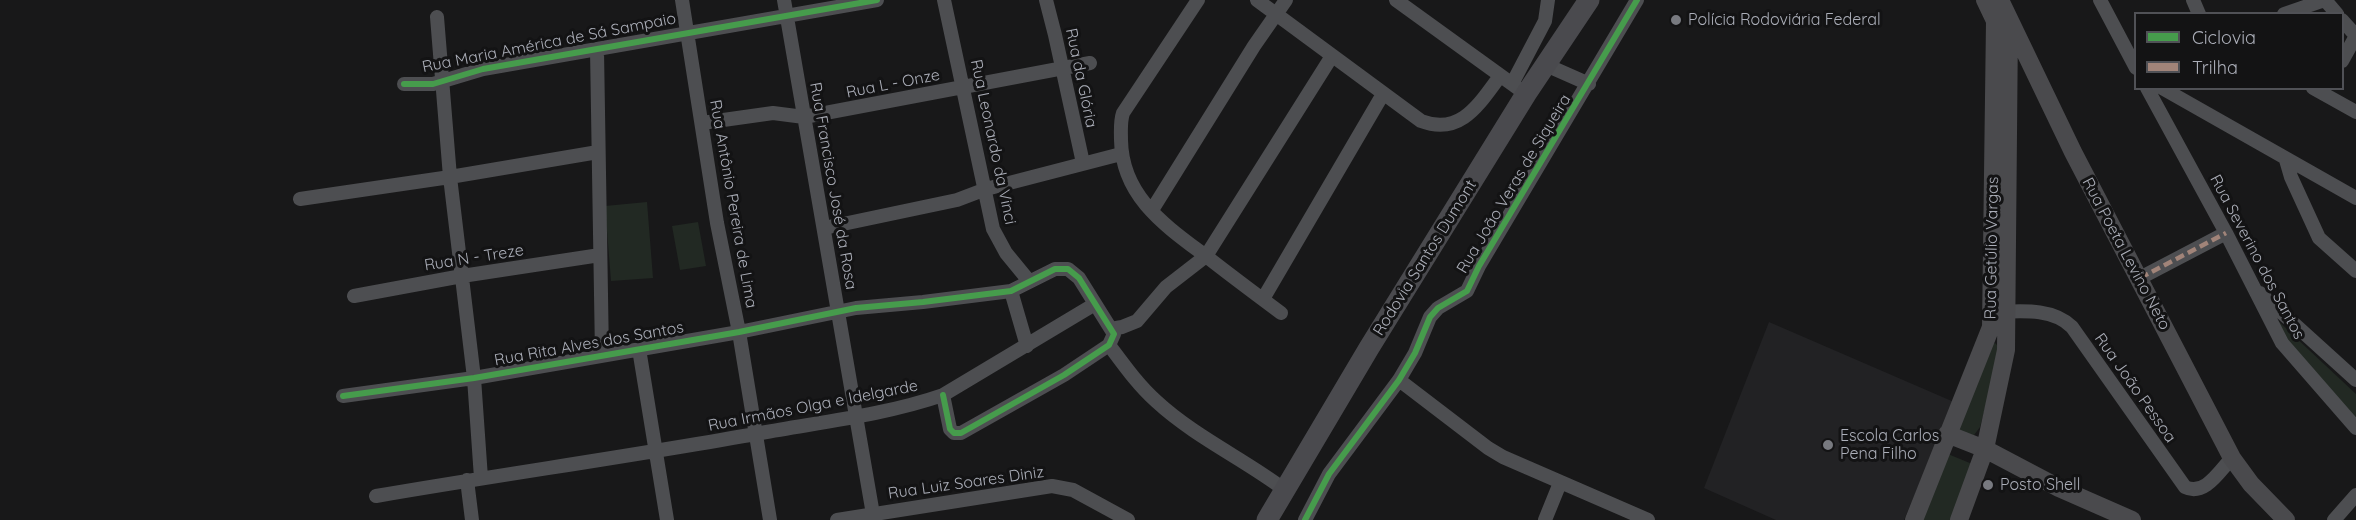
<!DOCTYPE html>
<meta charset="utf-8">
<style>
body{margin:0}
#map{position:relative;width:2356px;height:520px;overflow:hidden;background:#181819;font-family:Quicksand,sans-serif}
canvas{display:block}
.legend{position:absolute;left:2134px;top:12px;width:210px;height:78px;box-sizing:border-box;background:#131314;border:2px solid #505156;margin:0;padding:8px 10px;list-style:none;font-size:18px;color:#abaeb8}
.legend li{display:flex;align-items:center;gap:12px;height:30px}
.legend b{width:30px;border:2px solid #505156}
</style>
<div id="map">
<canvas width="2356" height="520"></canvas>
<ul class="legend">
<li><b style="height:8px;background:#469c4c"></b>Ciclovia</li>
<li><b style="height:8px;background:#a18479"></b>Trilha</li>
</ul>
</div>
<script>
const ctx = document.querySelector('canvas').getContext('2d');
ctx.lineJoin = 'round';
function fillPath(path, color) {
  ctx.fillStyle = color;
  ctx.fill(path, 'evenodd');
}
function trace(path, color, width, dash) {
  ctx.strokeStyle = color;
  ctx.lineWidth = width;
  ctx.lineCap = dash ? 'butt' : 'round';
  ctx.setLineDash(dash || []);
  ctx.stroke(path);
}
function label(font, color, halo, rows, align = 'center') {
  ctx.font = font + ' Quicksand,sans-serif';
  ctx.lineWidth = 6;
  ctx.setLineDash([]);
  ctx.textBaseline = 'middle';
  ctx.strokeStyle = halo;
  ctx.fillStyle = color;
  for (const [text, x, y, turn = 0] of rows) {
    ctx.save();
    ctx.translate(x, y);
    ctx.rotate((+turn || 0) * Math.PI / 180);
    ctx.textAlign = isNaN(turn) ? turn : align;
    if (halo) ctx.strokeText(text, 0, 0);
    ctx.fillText(text, 0, 0);
    ctx.restore();
  }
}
fillPath(new Path2D(`
 M1769,322l185,80 -50,118h-128l-72,-32z`), '#222224');
fillPath(new Path2D(`
 M647,202l6,76 -42,3 -6,-75z
 M698,222l8,44 -26,4 -8,-44z
 M2277,320l79,74v26l-71,-80z
 M1995,343l5,5 -1,7 -19,72 -6,8 -15,-1v-16l30,-73z
 M1948,454l29,12 -23,54h-33z`), '#222923');
trace(new Path2D(`
 M682,0l35,223 22,109 31,188
 M784,0l90,520
 M944,0l49,229 13,24 23,28
 M1046,0l9,35 28,128
 M1198,0l-75,113c-3,9 -2,18 -2,27 1,59 48,88 90,120 23,18 46,35 70,53
 M1257,0l164,121c40,15 58,-17 79,-45
 M1396,0l130,94
 M2100,0l36,68
 M2193,0l6,14
 M2284,14l41,-14 12,14
 M437,17l13,160 24,201 7,100
 M2342,20l14,16
 M597,50l5,305
 M2342,61l14,-25
 M1546,65l43,19
 M404,84h29l50,-15 394,-69
 M1512,84l33,-63 3,-21
 M2147,88l79,145 56,110 74,85
 M2162,88l194,110
 M2313,88l43,24
 M702,123l71,-10 31,4 286,-54
 M2286,160l5,17 28,61 37,33
 M300,199l150,-22 148,-25
 M1152,210l102,-164 32,-46
 M824,228l133,-28 29,-11 135,-35
 M2140,278l86,-45
 M1011,291l16,55
 M2260,293l96,87
 M354,296l108,-20 138,-21
 M1263,299l120,-205
 M1997,312c25,-1 56,-4 75,15l113,160c20,10 35,-17 47,-29
 M1111,329l11,-2 15,-6 29,-34 40,-31 126,-200
 M1109,345c15,20 29,40 47,56 39,36 88,58 129,89
 M639,349l28,171
 M1399,380l89,68 15,9 145,63
 M343,396l131,-18 265,-46 117,-24 67,-6 88,-11 44,-22h13l11,9 35,56 -5,11 -45,30 -103,58h-7l-4,-4 -7,-34
 M467,480l5,40
 M376,496c128,-22 257,-40 385,-63 60,-11 124,-18 182,-38l152,-91
 M837,520l215,-34 21,4 55,30
 M1305,520l24,-46 70,-94 16,-27 15,-36 8,-9 29,-17 12,-25 158,-266
 M1545,520l15,-37
 M2334,520l22,-25`), '#4d4e51', 14);
trace(new Path2D(`
 M2000,0l73,152 159,306 19,26 35,36
 M1947,434l38,15 74,39 73,32
 M1914,520l77,-193 4,-306 -10,-21
 M1959,520l26,-71 21,-99 3,-325`), '#4a4a4d', 18);
trace(new Path2D(`
 M1267,520l102,-172 157,-254 63,-94`), '#4a4a4e', 21);
trace(new Path2D(`
 M2140,278l86,-45`), '#a18479', 4.5, [9, 4.5]);
trace(new Path2D(`
 M404,84h29l50,-15 394,-69
 M343,396l131,-18 265,-46 117,-24 67,-6 88,-11 44,-22h13l11,9 35,56 -5,11 -45,30 -103,58h-7l-4,-4 -7,-34
 M1305,520l24,-46 70,-94 16,-27 15,-36 8,-9 29,-17 12,-25 158,-266`), '#469c4c', 6);
for (const [x, y, r, color] of [
 [1676,20,6,"#787a80"],
 [1828,445,6,"#787a80"],
 [1988,485,6,"#787a80"]
]) {
  const dot = new Path2D();
  dot.arc(x, y, r, 0, 2 * Math.PI);
  ctx.fillStyle = color;
  ctx.fill(dot);
  trace(dot, '#131314', 2);
}
label('16px', '#abaeb8', '#131314', [
 ["Polícia Rodoviária Federal",1688,20],
 ["Escola Carlos",1840,436],
 ["Pena Filho",1840,454],
 ["Posto Shell",2000,485]
], 'left');
label('16px', '#abaeb8', '#131314', [
 ["Rua Maria América de Sá Sampaio",549,43,-11],
 ["Rua da Glória",1081,78,78],
 ["Rua L - Onze",893,84,-11],
 ["Rua Leonardo da Vinci",993,142,78],
 ["Rua João Veras de Siqueira",1514,184,-59],
 ["Rua Francisco José da Rosa",833,186,80],
 ["Rua Antônio Pereira de Lima",733,204,80],
 ["Rua Getúlio Vargas",1992,248,-89],
 ["Rua Poeta Levino Neto",2126,254,62],
 ["Rua Severino dos Santos",2257,257,62],
 ["Rua N - Treze",474,258,-9],
 ["Rodovia Santos Dumont",1425,258,-58],
 ["Rua Rita Alves dos Santos",589,344,-10],
 ["Rua João Pessoa",2135,388,55],
 ["Rua Irmãos Olga e Idelgarde",813,406,-11],
 ["Rua Luiz Soares Diniz",966,483,-8]
]);
</script>
